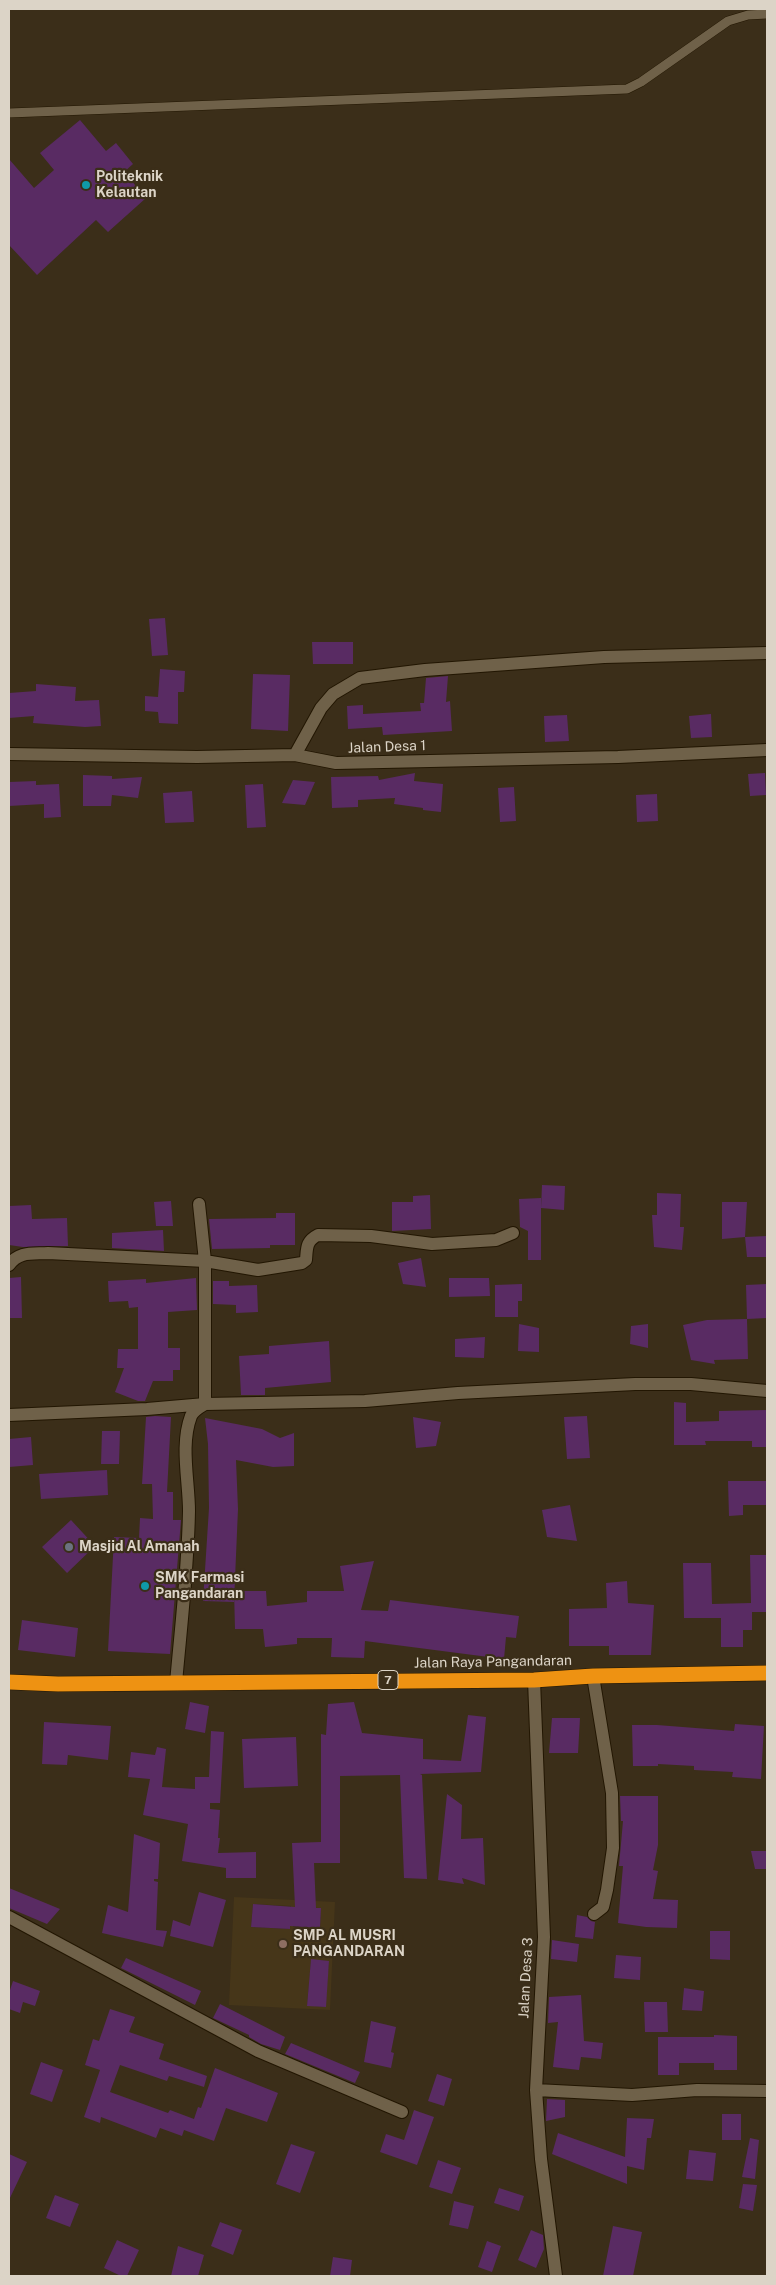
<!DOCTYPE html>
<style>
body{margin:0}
#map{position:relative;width:776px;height:2285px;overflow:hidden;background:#3b2e19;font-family:"Public Sans",sans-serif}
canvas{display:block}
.frame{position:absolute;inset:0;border:10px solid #dcd4c7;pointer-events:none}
</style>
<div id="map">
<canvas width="776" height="2285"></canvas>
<div class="frame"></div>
</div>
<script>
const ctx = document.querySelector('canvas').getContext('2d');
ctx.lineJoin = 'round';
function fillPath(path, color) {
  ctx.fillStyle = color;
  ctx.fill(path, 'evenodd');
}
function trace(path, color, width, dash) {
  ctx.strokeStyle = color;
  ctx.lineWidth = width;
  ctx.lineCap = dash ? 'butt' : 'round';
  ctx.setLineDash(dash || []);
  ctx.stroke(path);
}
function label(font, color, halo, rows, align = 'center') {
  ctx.font = font + ' "Public Sans",sans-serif';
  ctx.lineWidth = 4.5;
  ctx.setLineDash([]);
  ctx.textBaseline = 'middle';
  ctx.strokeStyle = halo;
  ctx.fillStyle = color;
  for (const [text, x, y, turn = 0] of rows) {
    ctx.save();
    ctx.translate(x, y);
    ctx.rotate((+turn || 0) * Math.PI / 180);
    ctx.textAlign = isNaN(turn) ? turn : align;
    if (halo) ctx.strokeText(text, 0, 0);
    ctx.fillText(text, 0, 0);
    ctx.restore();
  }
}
fillPath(new Path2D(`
 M234,1897l101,5 -5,108 -101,-5zM253,1904l38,2 -1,23 -39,-2zM295,1907l26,1 -1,20 -27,-1zM311,1960l18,1 -4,46 -18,-2z`), '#463619');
fillPath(new Path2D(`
 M80,120l26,31 10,-8 17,21 -9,8 22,26 -38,34 -12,-12 -59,55 -28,-30v-86l25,29 20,-18 -14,-17z
 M165,618l3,37 -16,1 -3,-37z
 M312,642h41v22h-40z
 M160,669l25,2 -1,21h-6v32l-19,-1 -1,-11 -13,-1v-15l13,1z
 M253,674l37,1 -2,56 -37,-2z
 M448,676l-2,26 4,-1 2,30 -69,4 -1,-8 -34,2 -1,-23 16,-1v9l58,-3 -1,-8h4l2,-25z
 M36,684l40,3 -1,14 24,-1 2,26 -16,1 -52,-4 1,-7 -25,2v-25l27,-2z
 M711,714l1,23 -21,1 -2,-22z
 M567,715l2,26 -24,1 -1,-26z
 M415,773l-1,8 29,3 -2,28 -18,-2v-2l-29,-4 1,-6 -37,2v7l-26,1 -1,-31 47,-1 1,4z
 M765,773l1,22 -16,1 -2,-22z
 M83,775l29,1v3l30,-2 -4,21 -26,-3 -1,11h-28z
 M293,780l22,2 -10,23 -23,-2z
 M36,781v4l23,-1 2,33 -17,1v-14l-35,2v-24z
 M263,784l3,43 -19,1 -2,-43z
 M514,787l2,34 -16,1 -2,-34z
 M192,791l2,31 -29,1 -2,-30z
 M657,794l1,27 -21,1 -1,-27z
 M542,1185l23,1 -1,24 -23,-2z
 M657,1193l24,1 -1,33h4l-2,23 -28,-3 -2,-32h5z
 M430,1195l1,34 -39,2v-29h21v-6z
 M541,1198v62h-13v-29l-8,-4 -1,-28z
 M171,1201l2,25h-17l-2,-24z
 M722,1202h25l-2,35 -23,2z
 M31,1205l1,14 35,-1 1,28 -45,1 -14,-2v-39z
 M276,1213h19v32h-25v3l-58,1 -3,-30 67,-1z
 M163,1230l1,21 -52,-3v-15z
 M767,1236v21h-20l-2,-20z
 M421,1258l5,29 -23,-3 -5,-21z
 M21,1277l1,41h-13v-40z
 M196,1278l1,32 -29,2v36h12v22h-7v11h-20l-8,20h-7l-23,-9 9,-24h-7l1,-19h20v-42l-9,1 -1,-7 -19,1 -1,-21 38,-2v4z
 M449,1278h40l1,18 -41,1z
 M213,1281h16v5l28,-1 1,27 -22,1v-8l-23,-1z
 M522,1284v17h-4v16h-23v-32z
 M767,1284v34l-20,1 -1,-34z
 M747,1319l1,40 -34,1 1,4 -24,-4 -8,-35 24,-5z
 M519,1324l20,4v24l-21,-1z
 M648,1324v24l-18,-4 1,-18z
 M485,1337l-1,21 -29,-1v-18z
 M329,1341l2,41 -66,6v7h-24l-2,-39 30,-2v-8z
 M674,1402l12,1v19l33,-1v-10l48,-1v37h-15v-6h-47l1,4h-32z
 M155,1416l16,1 -4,75h6v28h8l-11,134 -62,-3 6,-114 25,1 1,-20 13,1 -1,-35h-10l4,-67z
 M587,1416l3,42 -23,1 -3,-42z
 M413,1417l28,5 -5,24 -20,2z
 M205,1418l57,11 18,9 14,-5v33l-21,1 -37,-7 2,49 -4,93 -31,-1 6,-93 -1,-64z
 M102,1431h18l-1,33h-18z
 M31,1437l2,28 -24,2v-28z
 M107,1470l1,25 -67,4 -2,-25z
 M728,1481h39v24h-24v10l-14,1z
 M570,1505l7,36 -30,-4 -5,-27z
 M71,1520l24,26 -28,27 -25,-26z
 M750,1555h17v57h-15v18h-9v17h-22v-29h-37l-1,-55h28l1,41 39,-1z
 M374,1561l-13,49 27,1 2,-11 129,16 -3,22 -10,-1 -2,22 -139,-18 -1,17 -33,-1 1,-19h-35v6l-32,3 -2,-18h-28l-1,-38h32l1,15 40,-4v-11h37l-4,-25z
 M627,1581l1,22 26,2 -3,50h-42v-9h-40v-37l38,-1 -1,-25z
 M22,1620l56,8 -3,29 -57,-7z
 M190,1702l19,4 -4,27 -20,-4z
 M354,1702l8,31 61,6v20l38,2 7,-46 18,2 -5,55 -61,2 2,1 5,104 -23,-1 -4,-103 -60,1v87h-26l2,45h5l-1,20 -30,-2v3l-39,-2 2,-23 42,3 -3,-64 29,-1v-108l5,1 2,-31z
 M552,1718h28l-2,35h-29z
 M44,1722l67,4 -3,34 -40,-5 -1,10 -25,-1z
 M735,1724l29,2 -3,53 -29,-2 1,-5 -39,-2v-4l-36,-2v2h-25l-1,-41h25l77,6z
 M211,1731l13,1 -4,71h-10v6l10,1 -2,28h2l-2,15 38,-1v26h-30v-10l-44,-7 6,-37 -45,-9 7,-36 -22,-2 3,-25 24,3 2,-8 9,2 -4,38 33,2v-12h14z
 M296,1737l2,49 -54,2 -2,-49z
 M447,1794l15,11 -1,34 22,-1 2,47 -23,-7 2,6 -26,-4z
 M620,1796h38v49l-5,25 5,1 -5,28 25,1 -1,28 -31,-1 -28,-4 5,-57h-4l4,-45h-2z
 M134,1834l26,9 -2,36h-4v2l4,1 -2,48 11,1 -4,16 -61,-14 6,-28 20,7z
 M751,1851h16v18h-12z
 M9,1888l51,21 -13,15 -38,-16z
 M199,1892l27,8 -13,47 -43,-11 3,-16 17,6z
 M577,1915l10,2 4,4 4,1 -2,17 -18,-2z
 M710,1931h20v29l-20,-1z
 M552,1940l27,4 -2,18 -26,-3z
 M616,1955l25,2 -1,23 -26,-2z
 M126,1958l75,33 -6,14 -74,-37z
 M311,1959l18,2 -3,46 -19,-1z
 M13,1981l27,10 -5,15 -12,-4 -3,11 -11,-4v-16z
 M684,1988l20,3 -2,20 -20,-1z
 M581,1995l3,46 19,2 -2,16 -20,-2 -2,13 -26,-3 5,-45 -10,1 1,-26z
 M644,2002h23l1,30h-23z
 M220,2004l65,33 -5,13 -19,-6 -12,-7v-2l-36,-17z
 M110,2009l25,8 -6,15 35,12 -5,15 48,17 -3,11 -35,-11 -2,5 -47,-16 -10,27 58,21 2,-3 24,9 4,-12 3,1 14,-40 63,25 -11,29 -41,-14 -12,33 -30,-11 -2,6 -22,-8 -4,10 -55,-21 -1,6 -16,-6 16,-47 -15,-5 8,-26 6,2z
 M371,2021l25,6 -5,25 3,1 -3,15 -27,-6z
 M714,2035l23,1v34h-23v-7h-35v12h-21v-38h56z
 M291,2043l69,29 -5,11 -70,-29z
 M41,2062l22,8 -11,32 -22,-8z
 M437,2074l15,5 -8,27 -16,-5z
 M547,2099l18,1v17l-19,4z
 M414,2110l20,7 -17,48 -37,-13 6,-18 18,6z
 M722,2114h19v26h-19z
 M627,2118l27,1 -3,19h-4l-3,32 -17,-4v18l-75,-30 6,-21 67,24z
 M750,2138l9,2 -4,39 -13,-2z
 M291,2144l24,8 -15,41 -24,-9z
 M689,2150l27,3 -3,28 -27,-2z
 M9,2154l18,8 -18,38z
 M438,2160l23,8 -9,26 -23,-7z
 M743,2184l14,1 -4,26 -14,-3z
 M499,2188l25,8 -5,15 -25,-8z
 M55,2195l24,9 -9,23 -24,-9z
 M454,2201l20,5 -6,23 -19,-4z
 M220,2222l22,8 -9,25 -22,-9z
 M613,2226l29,6 -9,44h-30z
 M531,2230l12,5 1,14 -8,19 -18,-8z
 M117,2240l22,10 -12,26h-6l-17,-8z
 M487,2241l14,5 -9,26 -14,-5z
 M178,2246l26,9 -6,21h-27z
 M333,2257l19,3 -2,16h-20z`), '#592b63');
const lane = new Path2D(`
 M9,113l618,-24 14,-7 87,-61 20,-6 19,-1`);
const street = new Path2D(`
 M9,754l188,3 98,-2 41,8 282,-6 149,-7
 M295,755l26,-47 12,-14 27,-16 65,-8 179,-13 163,-4
 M9,1265c10,-14 23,-11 39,-12l157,8 53,9 44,-7 4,-3c1,-12 0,-19 12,-25l53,1 61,8 64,-4 17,-7
 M9,1415l138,-6 58,-5 160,-3 93,-8 177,-9h56l76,7
 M593,1676l19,117 1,55 -6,42 -4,17 -9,7
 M534,1680l10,257 -8,153 5,69 15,117
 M176,1683c5,-57 12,-115 13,-172 0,-30 -9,-66 2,-95 3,-6 9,-9 14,-12v-143l-6,-57
 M9,1917l249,134 144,61
 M536,2090l96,5 65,-5 70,1`);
const highway = new Path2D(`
 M9,1682l49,2 476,-4 59,-4 174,-3`);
trace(lane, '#221602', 10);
trace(street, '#221602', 14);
trace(highway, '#221602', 16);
trace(lane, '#6f6149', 9);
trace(street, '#6f6149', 12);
trace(highway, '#ee9212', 15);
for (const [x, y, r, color] of [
 [86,185,5,"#0f9aa8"],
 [69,1547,5,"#6b7280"],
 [145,1586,5,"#0f9aa8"],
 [283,1944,5,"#8d6e63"]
]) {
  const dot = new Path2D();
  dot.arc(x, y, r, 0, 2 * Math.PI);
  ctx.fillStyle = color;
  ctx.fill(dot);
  trace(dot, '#3b2e19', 2);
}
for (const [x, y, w] of [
 [388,1680,20]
]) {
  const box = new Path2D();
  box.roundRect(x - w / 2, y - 9.5, w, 19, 4);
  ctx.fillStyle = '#3b2e19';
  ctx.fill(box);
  trace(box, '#dcd4c7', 1);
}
label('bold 12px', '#dcd4c7', null, [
 ["7",388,1680]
]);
label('bold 14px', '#dcd4c7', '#3b2e19', [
 ["Politeknik",96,177],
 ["Kelautan",96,193],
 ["Masjid Al Amanah",79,1547],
 ["SMK Farmasi",155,1578],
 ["Pangandaran",155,1594],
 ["SMP AL MUSRI",293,1936],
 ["PANGANDARAN",293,1952]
], 'left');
label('14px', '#dcd4c7', '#3b2e19', [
 ["Jalan Desa 1",387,747,-2],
 ["Jalan Raya Pangandaran",493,1662,-1],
 ["Jalan Desa 3",526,1978,-87]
]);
</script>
